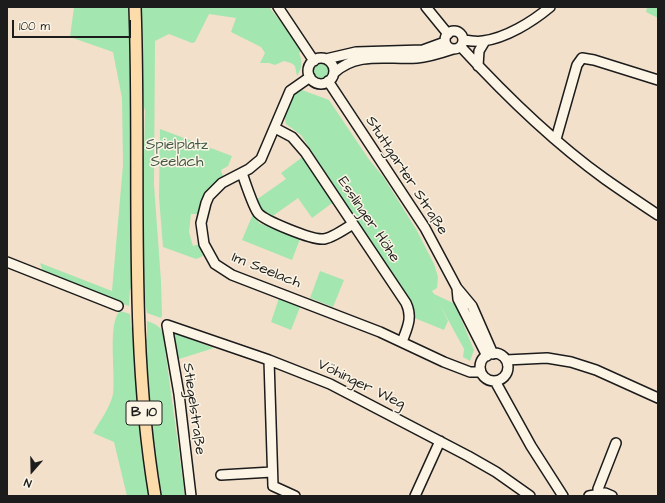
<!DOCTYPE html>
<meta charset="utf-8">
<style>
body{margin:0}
#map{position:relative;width:665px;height:503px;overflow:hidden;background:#f2e0cb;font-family:"Architects Daughter",sans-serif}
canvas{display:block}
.frame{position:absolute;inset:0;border:8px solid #1c1c1c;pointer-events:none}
.north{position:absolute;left:12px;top:451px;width:40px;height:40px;-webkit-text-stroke:3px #fcf5e5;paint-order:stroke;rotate:200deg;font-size:11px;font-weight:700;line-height:16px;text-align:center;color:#1c1c1c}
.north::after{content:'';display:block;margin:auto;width:14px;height:18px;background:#1c1c1c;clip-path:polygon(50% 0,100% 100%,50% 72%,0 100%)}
.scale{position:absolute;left:12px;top:20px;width:119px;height:18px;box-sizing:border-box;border:2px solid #1c1c1c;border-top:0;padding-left:5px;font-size:12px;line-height:14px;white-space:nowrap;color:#1c1c1c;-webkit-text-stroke:3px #fcf5e5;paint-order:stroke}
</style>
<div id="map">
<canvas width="665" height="503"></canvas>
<div class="frame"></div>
<div class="north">N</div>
<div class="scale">100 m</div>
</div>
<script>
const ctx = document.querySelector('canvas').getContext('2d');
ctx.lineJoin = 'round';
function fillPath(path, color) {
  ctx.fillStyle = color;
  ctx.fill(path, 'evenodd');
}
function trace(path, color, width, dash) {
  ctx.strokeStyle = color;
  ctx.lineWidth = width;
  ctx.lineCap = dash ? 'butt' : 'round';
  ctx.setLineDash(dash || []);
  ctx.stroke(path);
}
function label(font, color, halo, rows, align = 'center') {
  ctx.font = font + ' "Architects Daughter",sans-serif';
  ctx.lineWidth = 3;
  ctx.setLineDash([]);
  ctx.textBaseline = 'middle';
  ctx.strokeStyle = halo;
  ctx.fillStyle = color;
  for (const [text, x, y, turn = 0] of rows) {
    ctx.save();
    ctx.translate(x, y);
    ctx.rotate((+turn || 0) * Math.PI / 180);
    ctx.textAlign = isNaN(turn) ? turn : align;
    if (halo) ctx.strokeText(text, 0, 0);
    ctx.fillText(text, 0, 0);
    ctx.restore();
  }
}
fillPath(new Path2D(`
 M74,7h56l2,280 -2,3 -1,16 -18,-6 -67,-25 -4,-12 72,28 11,-126 -1,-67 -9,-46 -43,-15z
 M140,7h129l19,24 13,21 -2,1c4,9 3,15 -2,23l-2,-10 -4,-3 -7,-2 -9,4 -6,-2h-9l5,-10 -4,-6 -30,-15 5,-14 -27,-4 -14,28 -3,1 -23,-9 -14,7 -1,144 7,96 1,34 -1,3 -14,-5 -3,-18 -2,-52v-75l2,-13 1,-44 -4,-17z
 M647,7h11v11l-12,-6z
 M314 71a7 7 0 1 1 14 0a7 7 0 1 1-14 0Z
 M302,90l27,10 39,58 16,20 32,51 18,35 4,13 -1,11 -5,3 2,3 21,10 19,46 -4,11 -7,-4 1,-8 -24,-44 8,16 -4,9 -32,-13 -1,-11 -110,-171 -15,-11 -2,-9 9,-20z
 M160,129l72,27 -4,10 -7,4 2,6c-14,10 -21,21 -25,38h-7l-2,18 4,14 6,-2 4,12 -7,3 -33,-12 -4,-50z
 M304,156l31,45 -23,17 -14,-20 -28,20 -9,-6 -5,-12 30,-21 -5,-6z
 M253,214l6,9 41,16 -8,21 -50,-20z
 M320,271l24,9 -11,27 -23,-9z
 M279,298l21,9 -9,23 -20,-8z
 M120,311l10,3 1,13 2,1c3,57 6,112 16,168h-22l-13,-54 -21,-9c7,-12 17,-25 20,-39 3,-19 -6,-71 7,-83z
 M147,321c17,6 17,11 18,28l20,147h-24l-13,-89 -2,-67 1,-2z
 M176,331h4l-1,4 35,13 -38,12 -3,-28z`), '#a4e6b0');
const minor = new Path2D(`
 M278,7l36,54
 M426,7l22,27
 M445 40a9 9 0 1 1 18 0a9 9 0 1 1-18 0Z
 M464,40c6,1 13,2 19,1 23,-3 49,-19 67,-34
 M461,47c44,48 91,94 144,132 17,12 35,24 53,36
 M308 71a13 13 0 1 1 26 0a13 13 0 1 1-26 0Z
 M326,59l30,-7 67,-2 22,-8
 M478,66l1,-15 6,-10
 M334,73c23,-22 54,-13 83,-15 12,-1 24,-5 36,-9
 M310,77l-20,14 -29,68 -12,10 -27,14 -13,13 -3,7 -5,20 3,21 11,20 17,11 148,57 64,30 26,10h11
 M328,81l97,147 32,60 15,18 21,48
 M275,128l17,9 13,15 101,151c7,15 1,25 -4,39
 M556,139l21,-74 5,-7 12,2 64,20
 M242,173c3,9 11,33 16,40 7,8 54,27 65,26 8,0 23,-11 30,-15
 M7,262l111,44
 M457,288l1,11 29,57
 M480 367a14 14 0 1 1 28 0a14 14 0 1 1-28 0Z
 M269,360l4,126 22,10
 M506,360l41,-2 24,4 25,8 62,28
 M495,381l36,65 32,50
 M221,475l51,-3
 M598,494v-5l18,-46
 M191,496l-12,-102 -12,-69 102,35 61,24 138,72 28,16 34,24
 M415,496l25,-55
 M589,496l16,-3 7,3`);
const major = new Path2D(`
 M135,7c6,163 -7,327 20,489`);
trace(minor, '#1c1c1c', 12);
trace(major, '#1c1c1c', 14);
trace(minor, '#fcf5e5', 9);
trace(major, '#fddcac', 11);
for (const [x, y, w] of [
 [144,413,36]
]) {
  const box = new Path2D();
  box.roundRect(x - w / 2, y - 12, w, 24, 3);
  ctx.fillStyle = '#fcf5e5';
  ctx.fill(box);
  trace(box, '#1c1c1c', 1);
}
label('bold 14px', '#1c1c1c', null, [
 ["B 10",144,413]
]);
label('15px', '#455948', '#fcf5e5', [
 ["Spielplatz",177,146],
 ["Seelach",177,163]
]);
label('15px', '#1c1c1c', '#fcf5e5', [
 ["Stuttgarter Straße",406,176,57],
 ["Esslinger Höhe",368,220,56],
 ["Im Seelach",266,271,22],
 ["Vöhinger Weg",361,385,26],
 ["Stiegelstraße",193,409,82]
]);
</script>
